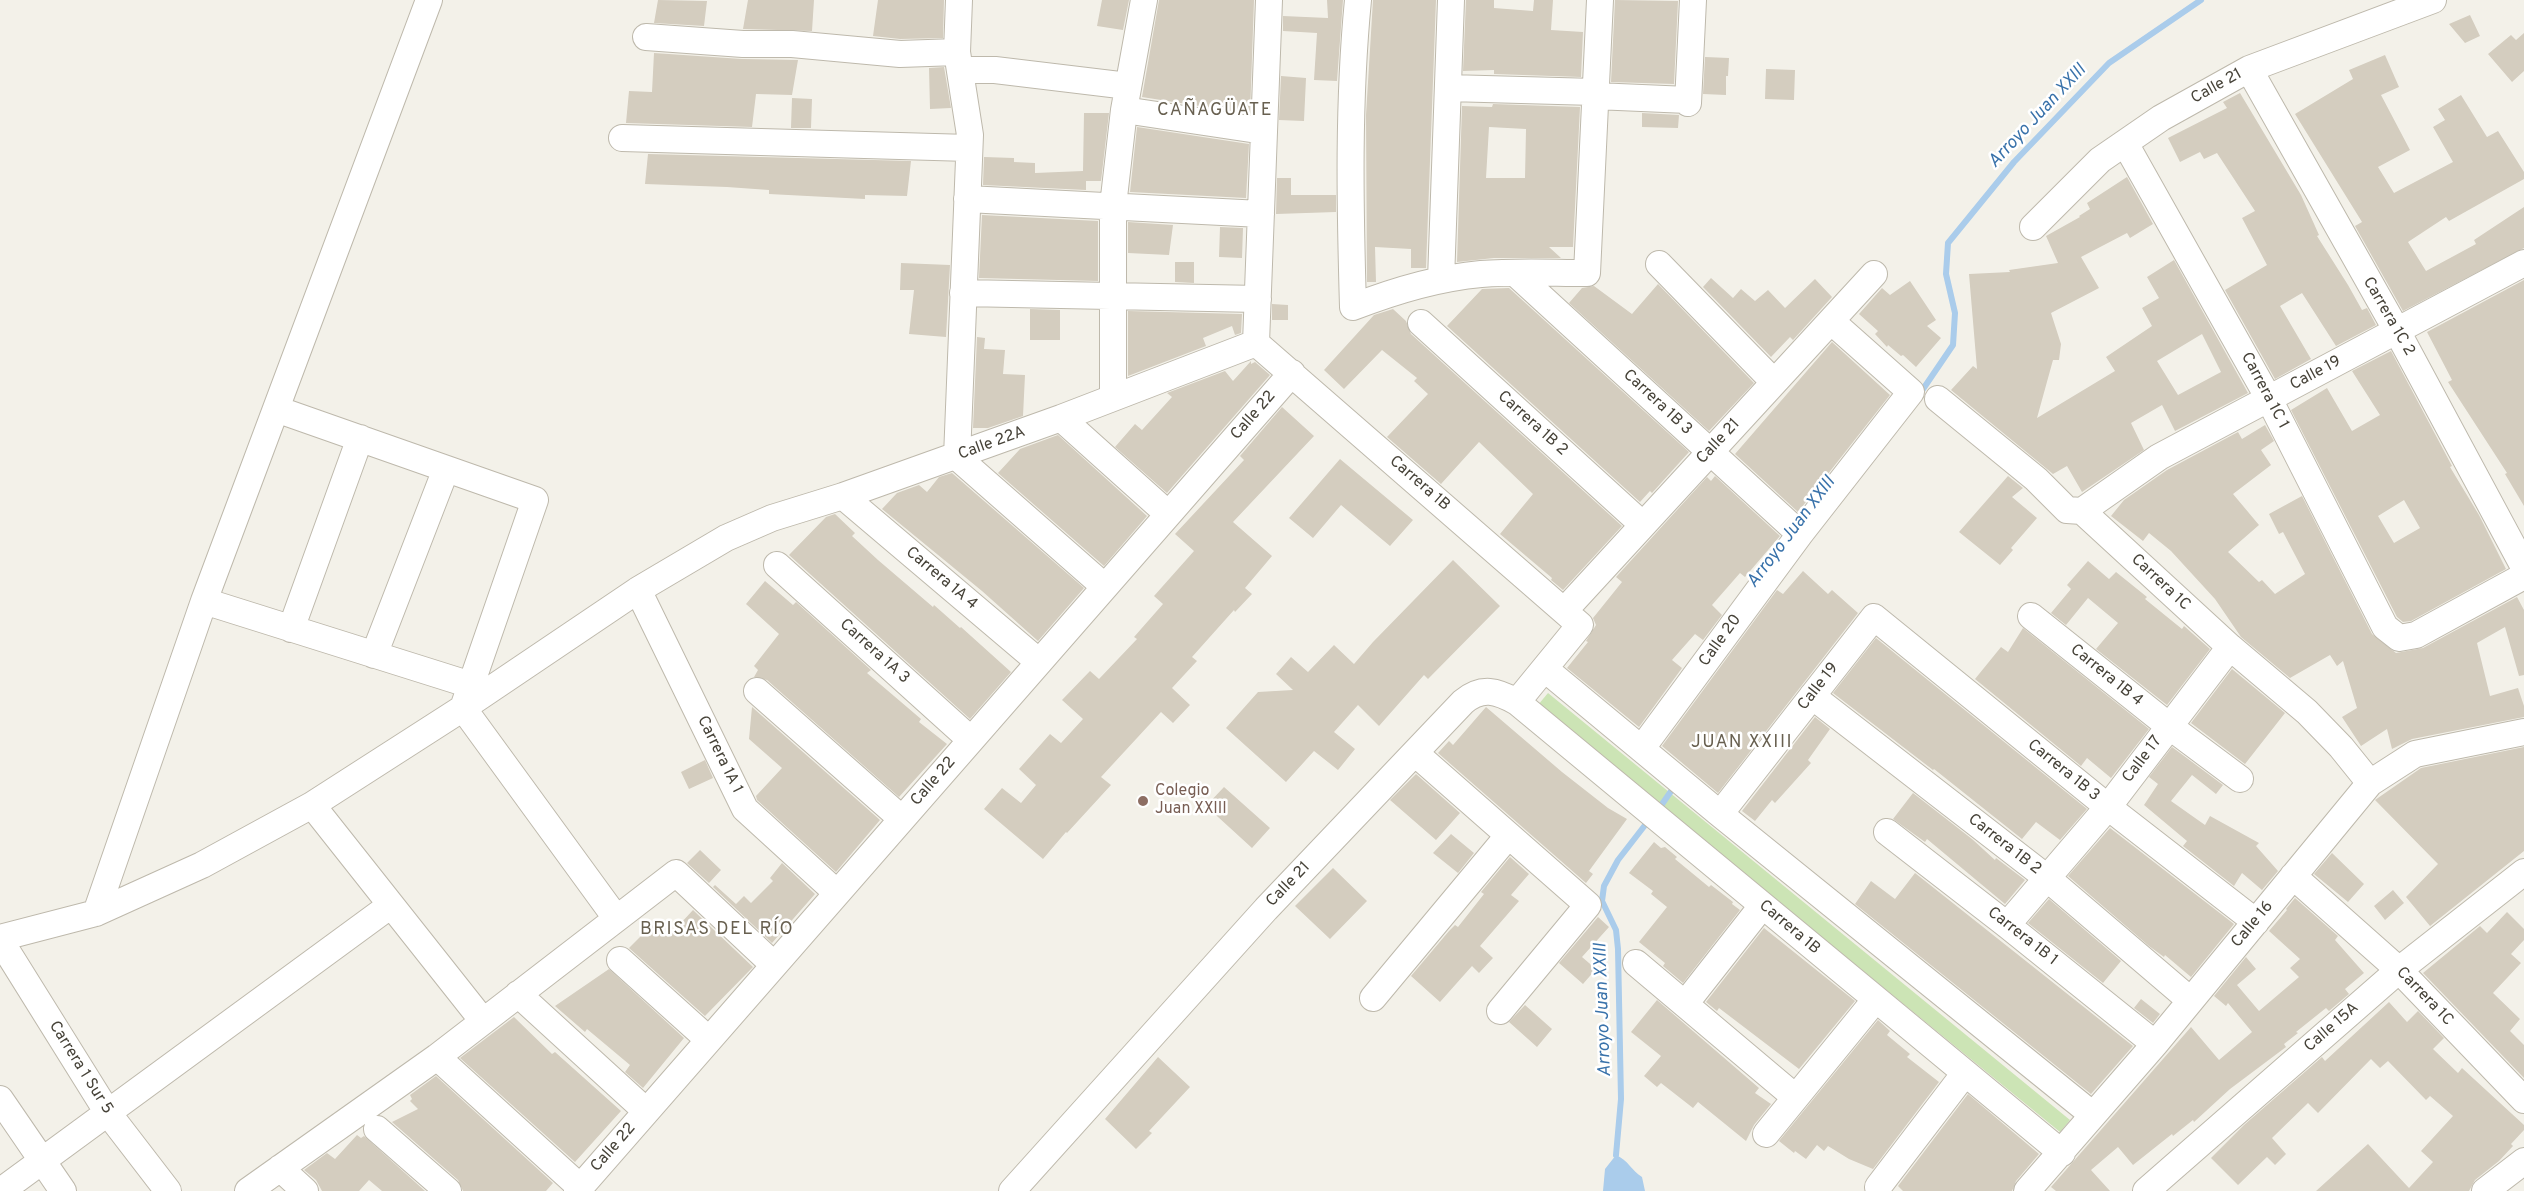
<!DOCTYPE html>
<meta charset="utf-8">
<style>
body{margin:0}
canvas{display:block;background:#f3f1e9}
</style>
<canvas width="2524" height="1191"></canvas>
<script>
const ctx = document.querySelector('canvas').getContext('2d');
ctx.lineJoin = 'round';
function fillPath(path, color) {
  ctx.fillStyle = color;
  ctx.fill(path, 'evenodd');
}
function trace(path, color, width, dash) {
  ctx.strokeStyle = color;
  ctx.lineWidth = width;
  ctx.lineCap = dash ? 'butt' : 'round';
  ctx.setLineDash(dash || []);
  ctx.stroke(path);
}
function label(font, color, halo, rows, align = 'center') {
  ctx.font = font + ' Overpass,sans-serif';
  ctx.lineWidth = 5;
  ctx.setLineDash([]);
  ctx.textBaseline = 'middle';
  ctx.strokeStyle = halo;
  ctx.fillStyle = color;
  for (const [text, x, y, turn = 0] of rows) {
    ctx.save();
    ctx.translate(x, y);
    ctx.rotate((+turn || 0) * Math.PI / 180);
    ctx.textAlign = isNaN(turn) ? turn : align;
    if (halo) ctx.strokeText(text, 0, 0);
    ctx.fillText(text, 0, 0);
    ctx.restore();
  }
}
fillPath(new Path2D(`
 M1548,693l522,427 -10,12 -522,-427z`), '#cce4b5');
fillPath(new Path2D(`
 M1616,1155c12,5 16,16 26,22l3,14h-42l2,-22z`), '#aacceb');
trace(new Path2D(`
 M1919,395l34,-50 2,-32 -9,-39 2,-31 66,-81 95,-99 92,-63
 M1658,810l18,-26
 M1616,1155l5,-56 -3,-150 -2,-19 -14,-29 2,-15 14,-26 31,-40`), '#aacceb', 6);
fillPath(new Path2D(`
 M658,0l49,1 -3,25 -50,-3z
 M748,0h66l-2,31 -69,-2z
 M878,0h66l-1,38 -43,1 -27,-3z
 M1102,0h27l-6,30 -26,-4z
 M1159,0h95l-4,114 -108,-17z
 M1327,0h16l-6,81 -23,-1 3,-47 -34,-2v-15l45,2z
 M1373,0h63l-10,268h-15v-19l-36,-2 1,35h-9l-1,-167z
 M1466,0h28v8l39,3 1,-11h19l-2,30 32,2 -2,45 -87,-3v-4l-31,1z
 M1615,0l63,1 -4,83 -63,-2z
 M2470,15l10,21 -15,7 -16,-19z
 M2524,33v38l-12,11 -24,-28 23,-19 5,5z
 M654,53l88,6 56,1 -6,35 -36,-1 -4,33 -126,-4 3,-32 23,1z
 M2385,55l14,32 -18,8 29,55 -32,17 16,26 59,-31 -20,-35 12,-7 -7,-11 23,-14 26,42 11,-6 26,41v7l-75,42 -3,-4 -38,25 18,29 50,-27 -2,-4 50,-33v41l-121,63 -48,-85 7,-4 -67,-108 58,-35 -4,-9z
 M1705,57l24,1 -1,18h-2v19l-23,-1z
 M944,67l7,41 -21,1 -1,-41z
 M1766,69l29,1 -1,30 -29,-1z
 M1281,76l25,2 -2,43 -25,-1z
 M2240,93l61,102 18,40 -2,1 31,49 14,25 5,-2 9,17 -40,21 -34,-53 -22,13 31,53 -36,20 -50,-89 42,-25 -25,-47 13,-7 -38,-58 -13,6 -4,-7 -20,10 -12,-24 59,-30 -4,-6z
 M792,98l20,1 -1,29h-20z
 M1493,104l87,3 -7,140h-24l12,11h-67l-37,4 5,-156 30,1zM1489,127l37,2 -1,49h-39z
 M1084,113h25l-8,68h-15v9l-103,-5 1,-28 30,1v4l21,1v10l48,-2z
 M1642,113l37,2 -1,13 -36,-1z
 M1137,127l112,17 -3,54 -116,-6z
 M648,154l263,7 -4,35 -42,-1v4l-96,-5v-4l-42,-3 -82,-3z
 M2127,177l26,47 -23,14 -3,-5 -46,24 18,31 -48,25 10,31 -2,16h-6l-16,58 78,-47 -9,-14 46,-31 -10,-18 17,-10 -12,-21 27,-17 74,133 -73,38 -13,-26 -31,18 13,27 -62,42 -15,-26 -14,8 -102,-84 22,-24 4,3 -8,-95 41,-2 -1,-2 49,-7 -12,-27 34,-19 -1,-1 11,-7 -3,-6zM2202,334l19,38 -43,23 -21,-34z
 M1277,178h14v17h45v17l-60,2z
 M982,215l116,6v60l-119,-3z
 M1128,222l45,3 -4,30 -41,-2z
 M1220,227l23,1 -1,30 -23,-1z
 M1175,262h19v21l-19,-1z
 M901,263l49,2 -4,72 -37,-3 5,-44h-14z
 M1711,278l22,20 8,-9 14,12 13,-11 17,18 30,-29 17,18 -39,43 -3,-3 -19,20 -68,-70z
 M2524,280v226l-19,-32 2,-1 -59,-91 4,-2 -25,-48z
 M1910,281l26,39 -9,6 14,12 -25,29 -13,-12 -2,1 -13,-11 -1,2 -12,-13 3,-3 -19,-17 23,-26 8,7z
 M1658,284l96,99 -45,48 -140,-128 13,-15 12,-2 38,28z
 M1509,288l180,164 -37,41 -2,-2 -10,11 -193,-176 35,-37z
 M1272,304l16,1v15h-16z
 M1030,309l30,1v30h-30z
 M1393,309l13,12 5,13 211,192 -59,64 -12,-10 1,-2 -52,-44 33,-40 -54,-52 -38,42 -54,-47 41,-43 -14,-13 3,-3 -35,-28 -38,39 -20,-19 50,-55z
 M1128,311l114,3 -1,19 -6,2 -3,-9 -29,12 3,8 -78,30z
 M977,337l8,1 -1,11 21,1 -2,24 22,1 -2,41 -35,12h-15z
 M1832,342l58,53 -92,117 -63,-58z
 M2391,351l61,115 -2,1 29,48 27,54 -95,52 -8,1 -6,-5 -106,-207 36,-22 25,43 28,-16 -28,-44zM2404,500l16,28 -26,15 -16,-27z
 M1251,361v3l4,-2 15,13 -103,118 -52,-46 20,-23 7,6 30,-33 -5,-4 58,-22 8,10z
 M1282,407l32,29 -81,86 39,34 -27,32 7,6 -17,18 -1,-2 -42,47 5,4 -25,27 18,17 -17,18 -12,-11 -60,65 10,8 -44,48 -1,-1 -23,27 -59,-50 18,-21 19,15 15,-18 -17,-16 31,-35 11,9 22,-24 -21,-19 28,-29 9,8 38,-40 -3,-2 29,-33 -9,-8 40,-45 -19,-17 69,-74 -4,-4z
 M2265,425l9,16 -13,9 10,15 -38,29 26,31 -31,27 31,30 3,-2 13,14 30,-20 -22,-42 -4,2 -10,-20 33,-18 70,138 24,19 27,-5 94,-51 7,13v65l-5,1 -14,-49 -28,16 13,53 28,-8 6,18v11l-112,22 -20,10 -5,-20 -26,17 -19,-29 15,-9 -14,-47 -6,5 -7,-11 -40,23 -49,-41 -26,-38 -44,-48 -22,-18 -6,8 -32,-25 13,-16 43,-30 71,-38 4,7z
 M1058,435l89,81 -43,50 -106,-93 22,-24z
 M1340,459l73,61 -23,26 -49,-41 -28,33 -24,-20z
 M952,473l132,115 -46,53 -56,-50 -100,-82 15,-16 22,-8 8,7 12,-15z
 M1715,476l65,60 -35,41 -5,-4 -28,32 10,10 -19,25 -8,-6 -23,26 10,8 -43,59 -72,-59 21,-26 -2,-1 10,-16 -3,-7 29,-36 -6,-5 91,-100 4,4z
 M2008,476l15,12 -11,9 25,21 -26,30 2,2 -13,15 -41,-33z
 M835,514l20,19 -3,3 26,24 55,47 1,-2 26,23 1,-1 50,45 -41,47 -181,-164 37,-38z
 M1453,560l47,46 -72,73 -4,-4 -45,51 -21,-21 -24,27 21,17 -17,21 -24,-19 -28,31 -60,-54 32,-36 35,-2 -17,-16 15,-17 17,15 26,-27 20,19 19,-22z
 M2088,561l21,18 7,-7 31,25 -2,2 37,30 2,-3 26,23 -43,56 -71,-56 22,-26 -30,-25 -22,27 -15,-12 20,-24 -4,-4z
 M1803,571l25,23 4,-4 26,23 -140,180 -56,-47 115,-156 6,4z
 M765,581l28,24 3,-3 75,68 -4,3 54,46 -2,3 28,22 -48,53 -132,-117 -13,-3 4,-7 -4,-4 25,-32 -33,-30z
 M2023,628l126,101 -38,49 -24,-20 -6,8 -106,-87 26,-32 7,5z
 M1876,638l211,171 -27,31 -24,-18 -14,17 -88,-70 -1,1 -100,-77z
 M2232,669l53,44 -40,51 -54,-41z
 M752,707l128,113 -44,52 -79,-72 -1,-4 26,-28 -33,-29z
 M1486,707l76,65 46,36 19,11 -38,52 4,3 -7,9 -148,-130 11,-12 4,4z
 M1815,717l15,12 -22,31 3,3 -36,40 -3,-3 -17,21 -13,-10z
 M2172,747l51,38 -7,9 -24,-19 -21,26 34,24 5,-9 49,27 -3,3 22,25 -16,19 -20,-17 -8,13 -51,-40 4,-5 -43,-36 14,-21 -9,-7z
 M2524,747v104l-94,75 -24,-29 32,-33 -63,-64 46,-32z
 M705,760l8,18 -24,11 -8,-17z
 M1416,774l44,39 -24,27 -46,-40z
 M1224,787l46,41 -18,20 -46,-42z
 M1913,793l59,46 23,21 1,-2 29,22 -20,24 -78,-65 -2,3 -32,-23z
 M2110,828l124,96 -43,53 -26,-22 -1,2 -15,-11 -81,-70z
 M1451,834l23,19 -16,20 -25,-20z
 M1654,842l7,6 4,-1 12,10 -2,2 34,28 2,-2 22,17 -1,2 8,6 -57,73 -20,-17 2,-3 -26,-21 28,-35 -16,-13 2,-3 -24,-18z
 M700,850l21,20 -12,13 -22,-20z
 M2332,853l32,31 -16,18 -34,-28z
 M1510,857l19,17 -18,21 8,6 -39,45 13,12 -14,15 -7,-7 -32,36 -29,-26 38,-45 6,-6 3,2 26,-33 -3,-2z
 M782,863l33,31 -43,49 -59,-56 2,-2 21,19 8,-8 7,7 22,-22 -3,-3z
 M1333,868l34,33 -37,38 -35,-33z
 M1915,873l218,173 -42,48 -236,-190 16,-23 24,18z
 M2393,890l11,13 -19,17 -11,-14z
 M2295,898l43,38 -3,4 29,33 -19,16 4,5 -20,17 -3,-3 -30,24 2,1 -14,11 2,3 -56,42 -36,33 -1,-2 -20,16 -1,-2 -39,31 -15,-18 -27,23 19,21h-54l-5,-4 140,-160 28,33 33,-28 -24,-29 -2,3 -12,-10 32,-39 10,12 -19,16 22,26 40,-34 -9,-9 10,-9 -31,-28 18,-21 -1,-1z
 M2049,899l72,62 -18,22 -75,-60z
 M693,910l60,57 -48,49 -76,-68 25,-25 14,14z
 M2507,912l17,17v11l-13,14 10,9 -28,30 27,26 -10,12 14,14v33l-101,-105 57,-47 7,7z
 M1598,917l11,10 -27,30 14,12 -13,15 -24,-21z
 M1764,928l91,73 -56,68 -80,-61 -2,3 -11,-9z
 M609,969l75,69 -41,50 -18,-16 5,-7 -43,-36 -2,3 -30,-26z
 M2141,999l19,15 -7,9 -19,-15z
 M1657,1000l102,88 -4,5 16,11 -17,21 -8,16 -48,-39 -5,6 -32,-25 -4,4 -13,-11 17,-20 -30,-24z
 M2389,1002l18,20 11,-11 26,27 -11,11 25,24 4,-5 62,57v5l-13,14 2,2 -14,15 -24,19 -6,11h-153l52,-47 41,44 24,-26 -12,-11 32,-35 -23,-20 -4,4 -38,-39 -8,7 -9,-9 -53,54 -10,-10 -36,35 14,16 -11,11 -8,-8 -29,28 -27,-27 33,-33 78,-68 3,4z
 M1525,1005l27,24 -15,18 -28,-25z
 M514,1017l38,37 3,-2 66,59 -46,51 -115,-104z
 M1878,1020l12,11 -3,4 23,19 -3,3 32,25 -66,87 -24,-10 -21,-13 -4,5 -7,-6 -11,14 -11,-8 -1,2 -15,-12z
 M1158,1057l32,30 -41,44 3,2 -16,16 -31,-30z
 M436,1076l117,107 -7,8h-83l-5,-11 -66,-58 26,-13 -8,-8 2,-2 -2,-4z
 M1968,1094l71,60 -23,27 -4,10h-109l-5,-5z
 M357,1135l4,3 3,-2 61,55h-43l-13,-11 -10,11h-37l-6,-11 -12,-10 23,-17 8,6z`), '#d4cdbf');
const minor = new Path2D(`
 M959,0l-2,52 13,83 -13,322 148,130
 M1358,0c-10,102 -8,205 -5,307 41,-16 84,-29 128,-33 36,-3 71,-1 106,-1l13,-273
 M646,37l97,7h49l108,10 57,-2
 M2249,69l148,262 127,236
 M960,70h35l133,16
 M1448,88l147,4
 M1595,96l93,4
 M1688,103l5,-103
 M1124,110l140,21
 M622,138l347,10
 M2125,143l144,256 116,228 14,11 17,-3 108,-59
 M967,199l294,15
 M2033,227l67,-67 61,-42 88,-49 184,-69
 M1659,264l115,118
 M1515,273l285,261
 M1441,280l10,-280
 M963,293l295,6
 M1421,323l222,202
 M1256,343l324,282 -63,77
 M1256,343l13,-343
 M1113,397v-191l11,-96 20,-110
 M1938,399l98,80 31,31 15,1 148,136 77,65 34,35 29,36
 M276,409l259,91 -72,208 153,210
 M1061,418l107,96
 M843,496l196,166
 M2082,511l77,-54 365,-194
 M777,565l194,175
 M638,590l107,219 92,84
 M204,601l267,84
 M1564,611l310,-337
 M2031,616l138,110 71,53
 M291,629l69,-191
 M374,655l72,-186
 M1545,669l175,145 373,301
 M757,691l145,128
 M1812,696l235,182 143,122
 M1642,748l158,-214 111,-142 -80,-71
 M1415,753l173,152 -88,106
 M312,805l171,216
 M1720,814l154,-197 234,190 148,115
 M1887,832l120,93 148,119
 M2293,876l106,94 125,130
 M96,913l108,-312 225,-601
 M2007,925l101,-118 122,-160
 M0,938l96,-25 106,-48 110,-60 151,-97 175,-118 88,-52 46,-20 71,-22 218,-78 195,-75
 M0,940l108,173 60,78
 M620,960l89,80
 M1636,963l159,134
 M518,994l128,117
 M1373,998l135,-162
 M1685,1004l77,-98
 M437,1057l143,130
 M0,1099l63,92
 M377,1129l71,62
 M1766,1134l110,-135
 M280,1168l25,23
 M1878,1187l87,-114
 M1,1191l390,-286
 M248,1191l189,-134 239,-184 98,92
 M577,1191l715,-818
 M1012,1191l254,-282 197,-207c19,-16 34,-11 54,0l545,451
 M2027,1191l128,-147 215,-261 45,-29 109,-22
 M2146,1191l253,-221 125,-98
 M2485,1191l39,-30`);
trace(minor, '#beb9ac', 28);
trace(minor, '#fff', 26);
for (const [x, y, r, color] of [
 [1143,801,6,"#8d6e63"]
]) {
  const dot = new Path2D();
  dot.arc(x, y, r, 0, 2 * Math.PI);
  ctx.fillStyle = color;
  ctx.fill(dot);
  trace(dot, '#fff', 2);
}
label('16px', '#464238', '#fff', [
 ["Calle 21",2217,87,-29],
 ["Carrera 1C 2",2388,317,60],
 ["Calle 19",2316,374,-28],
 ["Carrera 1C 1",2264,391,62],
 ["Carrera 1B 3",1657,403,43],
 ["Calle 22",1254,416,-49],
 ["Carrera 1B 2",1532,424,42],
 ["Calle 21",1719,442,-47],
 ["Calle 22A",992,444,-20],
 ["Carrera 1B",1419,484,41],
 ["Carrera 1A 4",941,579,40],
 ["Carrera 1C",2160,583,43],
 ["Calle 20",1721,641,-54],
 ["Carrera 1A 3",874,652,42],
 ["Carrera 1B 4",2106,676,39],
 ["Calle 19",1819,687,-52],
 ["Carrera 1A 1",719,755,64],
 ["Calle 17",2143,760,-53],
 ["Carrera 1B 3",2063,771,39],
 ["Calle 22",934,782,-49],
 ["Carrera 1B 2",2004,845,38],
 ["Calle 21",1289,885,-46],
 ["Calle 16",2253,925,-50],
 ["Carrera 1B",1789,928,40],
 ["Carrera 1B 1",2022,937,38],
 ["Carrera 1C",2424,997,46],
 ["Calle 15A",2332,1028,-41],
 ["Carrera 1 Sur 5",80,1068,58],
 ["Calle 22",614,1148,-49]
]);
label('16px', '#785e54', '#fff', [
 ["Colegio",1155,792],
 ["Juan XXIII",1155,810]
], 'left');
ctx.letterSpacing = '1.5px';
label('18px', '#686050', '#fff', [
 ["CAÑAGÜATE",1215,111],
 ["JUAN XXIII",1742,743],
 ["BRISAS DEL RÍO",717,930]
]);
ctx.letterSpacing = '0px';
label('italic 18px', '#3972aa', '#fff', [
 ["Arroyo Juan XXIII",2038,117,-47],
 ["Arroyo Juan XXIII",1792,533,-53],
 ["Arroyo Juan XXIII",1604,1010,-92]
]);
</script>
